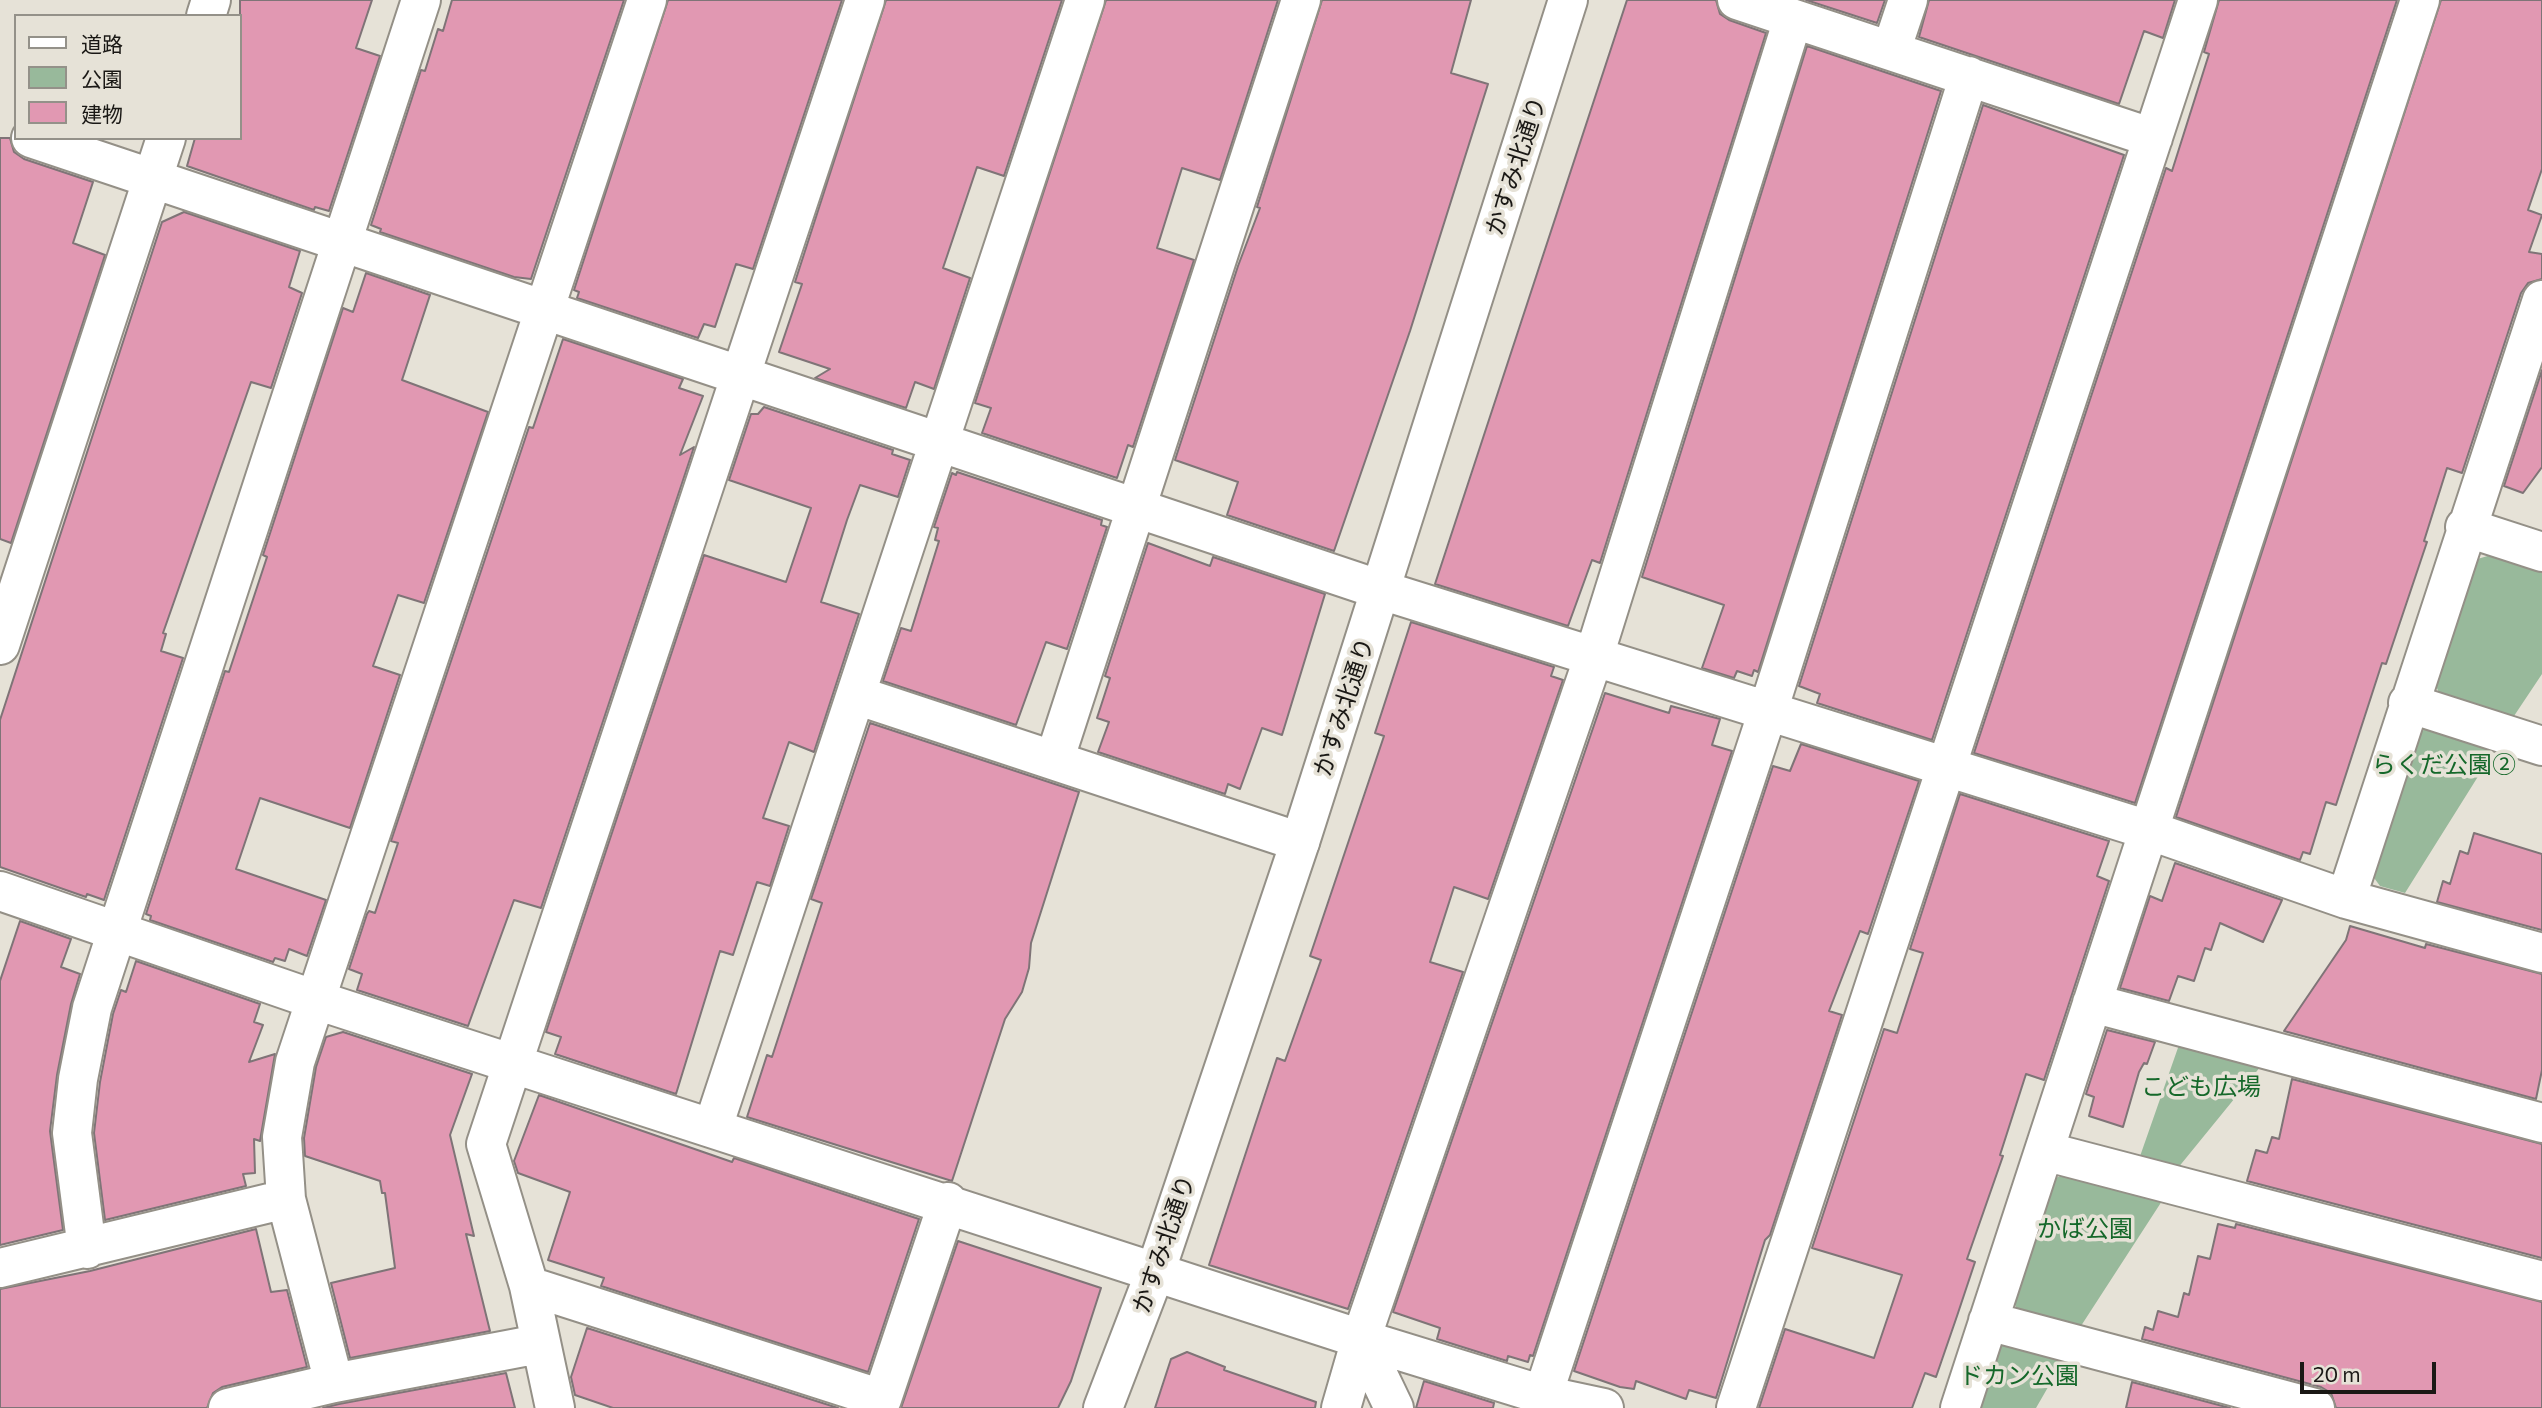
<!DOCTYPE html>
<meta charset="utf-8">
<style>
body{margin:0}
#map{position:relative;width:2542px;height:1408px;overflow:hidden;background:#e6e2d7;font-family:Commissioner,"Noto Sans JP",sans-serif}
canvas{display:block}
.legend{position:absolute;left:14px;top:14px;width:228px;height:126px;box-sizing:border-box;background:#e6e2d7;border:2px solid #949189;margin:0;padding:9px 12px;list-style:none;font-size:21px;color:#1a1815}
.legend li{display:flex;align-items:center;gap:14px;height:35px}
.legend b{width:35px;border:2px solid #949189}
.scale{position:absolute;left:2300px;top:1362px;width:136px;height:32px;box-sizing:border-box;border:4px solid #1a1815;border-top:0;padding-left:9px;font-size:21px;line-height:24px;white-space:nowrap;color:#1a1815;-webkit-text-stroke:5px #e6e2d7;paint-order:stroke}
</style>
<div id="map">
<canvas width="2542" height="1408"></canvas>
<ul class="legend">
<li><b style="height:9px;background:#fff"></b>道路</li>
<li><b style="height:19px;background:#98b99b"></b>公園</li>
<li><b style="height:19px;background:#e198b2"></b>建物</li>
</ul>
<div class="scale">20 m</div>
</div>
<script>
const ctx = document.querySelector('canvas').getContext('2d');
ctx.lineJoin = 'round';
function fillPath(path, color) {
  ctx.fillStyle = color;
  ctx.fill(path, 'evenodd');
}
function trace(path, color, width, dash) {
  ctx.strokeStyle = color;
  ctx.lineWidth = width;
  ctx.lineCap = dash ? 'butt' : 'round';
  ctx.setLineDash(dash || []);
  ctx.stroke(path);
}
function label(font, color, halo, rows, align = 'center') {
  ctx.font = font + ' Commissioner,"Noto Sans JP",sans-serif';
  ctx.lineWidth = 7;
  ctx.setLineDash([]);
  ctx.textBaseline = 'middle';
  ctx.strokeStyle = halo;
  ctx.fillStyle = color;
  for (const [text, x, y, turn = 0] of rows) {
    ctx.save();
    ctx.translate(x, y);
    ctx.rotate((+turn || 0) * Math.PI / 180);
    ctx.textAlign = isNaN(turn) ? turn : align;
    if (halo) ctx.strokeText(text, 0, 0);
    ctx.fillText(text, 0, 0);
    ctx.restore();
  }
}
fillPath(new Path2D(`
 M2491,555l51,16v103l-32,48 -67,-21 -9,-19 40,-122z
 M2436,725l63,18 -94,150 -25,-7 -11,-15 50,-139z
 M2180,1042l81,24 -88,108 -35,-12z
 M2069,1173l93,28 -83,128 -60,-15 -6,-14 37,-120z
 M2011,1340l55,16 -30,52h-60l19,-58z`), '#98b99b');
const building = new Path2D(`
 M240,0h132l-16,48 24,8 -51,155 -14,-4 -1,3 -127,-44 8,-28h45z
 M452,0h172l-93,279 -17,-2 -134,-45 1,-3 -10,-4 50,-155 4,1 13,-42 5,2z
 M668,0h174l-89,269 -17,-5 -21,63 -11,-3 -6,14 -121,-40 2,-6 -5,-2z
 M886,0h176l-58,176 -27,-9 -34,101 27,10 -36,111 -19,-7 -9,26 -91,-30 15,-9 -51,-17 23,-68 -7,-2z
 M1106,0h172l-58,180 -38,-12 -25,80 37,12 -61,187 -5,-2 -11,33 -135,-45 9,-25 -16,-5z
 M1322,0h149l-20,73 37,11 -78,247 -76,220 -107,-36 11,-33 -63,-22 63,-194 22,-58 -3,-1z
 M1627,0h89l4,14 9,6 37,13 -166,530 -8,-3 -24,66 -133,-42z
 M1806,0h79l-8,23z
 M1929,0h246l-12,38 -19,-7 -25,73 -200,-67z
 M2219,0h178l-262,803 -161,-50 192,-585 6,3 37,-117 -5,-2z
 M2441,0h101v169l-14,41 14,5 -13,37 13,2v25l-14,4 -7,10 -59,180 -15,-5 -23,73 3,1 -41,122 -4,-1 -46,142 -10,-3 -16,52 -7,-2 -3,8 -124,-43z
 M1807,46l134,45 -183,581 -4,-2 -2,6 -15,-5 -3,7 -32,-10 22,-63 -82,-28z
 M1983,105l141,50 -192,585 -115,-37 3,-9 -21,-8z
 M0,138h10l4,14 10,7 69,23 -20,61 32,12 -94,288 -11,-4z
 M184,212l116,39 -11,36 13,6 -31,95 -20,-6 -88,251 3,1 -5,17 22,7 -79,242 -17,-6 -1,3 -86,-30v-147l162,-498z
 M366,273l64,22 -28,85 86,32 -64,191 -26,-8 -25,71 27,9 -50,153 -90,-30 -24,71 90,31 -19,56 -18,-7 -4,12 -10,-3 -2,4 -123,-42 1,-4 -5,-2 79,-243 4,1 38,-115 -4,-2 80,-247 10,4z
 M563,339l120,40 -4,9 24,8 -23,59 14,-8 -153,461 -27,-8 -46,126 -111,-36 5,-16 -13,-5 18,-55 2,-3 6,2 23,-70 -7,-2 138,-414 4,1z
 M2542,370v97l-19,26 -19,-7z
 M764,407l129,43 -1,4 18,6 -12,37 -38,-12 -13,35 -26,82 38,12 -45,138 -25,-10 -26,76 26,8 -19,60 -13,-4 -24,73 -13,-4 -44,143 -121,-40 6,-17 -15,-5 158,-477 82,27 25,-74 -82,-28 22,-66h7z
 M957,472l145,48 -1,5 6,2 -40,122 -21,-7 -30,83 -133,-44 18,-53 10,3 28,-90 -4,-1 3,-12 -4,-1 18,-54 4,2z
 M1148,543l62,23 3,-9 112,37 -43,141 -20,-7 -22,61 -12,-5 -3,10 -127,-42 11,-30 -12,-4 13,-40 -5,-2z
 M1411,622l143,45 -3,9 12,4 -75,219 -34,-12 -24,75 33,10 -115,337 -139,-44 68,-207 8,3 36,-101 -11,-4 74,-220 -9,-3z
 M1605,693l64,20 2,-7 49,13 -8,26 20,6 -199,605 -3,-1 -2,7 -20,-6 -1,5 -70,-22 3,-11 -47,-16z
 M870,723l209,69 -48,151 -2,25 -7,24 -17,27 -53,162 -205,-64 20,-62 5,2 50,-154 -11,-4z
 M1801,744l118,37 -51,153 -8,-3 -31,80 13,4 -72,220 -5,5 -49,158 -27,-8 -3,9 -50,-18 -2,8 -14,-2 -46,-16 199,-605 17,5z
 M1960,794l149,47 -12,35 12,5 -65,199 -18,-6 -26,81 3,1 -36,103 8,3 -18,54 -21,61 -11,-4 -13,35h-153l26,-79 89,29 28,-83 -90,-27 72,-219 13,4 26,-80 -13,-4z
 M2474,833l68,21v76l-105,-28 6,-21 7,3 10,-33 8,3z
 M2175,863l107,37 -19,42 -43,-19 -9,27 -6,-2 -11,33 -16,-5 -9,25 -49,-13 30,-92 12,5z
 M20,921l51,18 -10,28 19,7 -9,30 -14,71 -7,56 13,99 -63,15v-264z
 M2350,926l75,22 1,-4 116,30v96l-6,29 -252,-68 62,-91z
 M136,961l124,43 -6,18 9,3 -14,37 26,-8 -15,87 -6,-2 1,34 -12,1 3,12 -141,34 -11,-87 6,-51 13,-68 8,-24 5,2z
 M2107,1030l48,12 -8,22 -3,-1 -5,9 -16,55 -34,-11 5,-19 -8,-3z
 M343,1032l129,42 -22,61 24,101 -8,-2 24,97 -140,27 -19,-75 64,-15 -10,-75h-3l-2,-12 -75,-25 -1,-18 12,-71 10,-30z
 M2292,1079l250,65v114l-295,-77 9,-31 11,3 5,-16 7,2z
 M539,1095l193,67 2,-4 185,61 -51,153 -267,-86 3,-8 -56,-18 22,-68 -52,-19 -4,-12z
 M2218,1224l17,4 1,-4 306,78v106h-206l-5,-15 -10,-6 -179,-48 3,-12 8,3 5,-19 20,6 6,-24 5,2 9,-39 12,3z
 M256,1229l15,63 16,-2 20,77 -85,20 -9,6 -6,15h-207v-119l90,-18z
 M958,1241l143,47 -30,93 -13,27h-157z
 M587,1328l251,80h-225l-38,-13 -4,-18z
 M1187,1352l38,15 -1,3 92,32 -1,6h-160l16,-49z
 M506,1373l9,35h-192l16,-4z
 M1424,1381l70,22 -1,5h-77z
 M2132,1382l98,26h-104z`);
fillPath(building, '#e198b2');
trace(building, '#7f7477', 2);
const minor = new Path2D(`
 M1737,0l416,138
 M206,16l5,-16
 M1891,51l17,-51
 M31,138l1350,452 767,240 198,69 196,54
 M2465,527l77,25
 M0,645l166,-507
 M856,695l444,147
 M2408,703l134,43
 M1055,758l246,-758
 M0,891l313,108 1048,340 182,56 61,13
 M2346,899l196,-599
 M2092,1003l450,120
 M713,1127l372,-1127
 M2044,1151l498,130
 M87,1249l-15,-116 6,-54 14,-71 329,-1008
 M0,1268l286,-69
 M529,1286l353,113 66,-197
 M1988,1321l327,87
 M1361,1339l33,69
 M334,1383l-48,-184 -4,-62 13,-75 352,-1062
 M1543,1395l225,-684 201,-635
 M228,1408l106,-25 205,-39
 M555,1408l-26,-122 -43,-142 379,-1144
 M1341,1408l20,-69 233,-683 199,-637
 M1736,1408l462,-1408
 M1960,1408l460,-1408`);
const tertiary = new Path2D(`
 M1103,1408l53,-138 144,-428 268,-842`);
trace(minor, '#949087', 42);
trace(tertiary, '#949087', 42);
trace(minor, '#fff', 38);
trace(tertiary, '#fff', 38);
label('24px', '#1a1815', '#e6e2d7', [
 ["かすみ北通り",1516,166,-72],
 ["かすみ北通り",1344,707,-72],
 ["かすみ北通り",1164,1244,-71]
]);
label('24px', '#15682a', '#e6e2d7', [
 ["らくだ公園②",2444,765],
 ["こども広場",2201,1087],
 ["かば公園",2085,1229],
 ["ドカン公園",2019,1376]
]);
</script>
